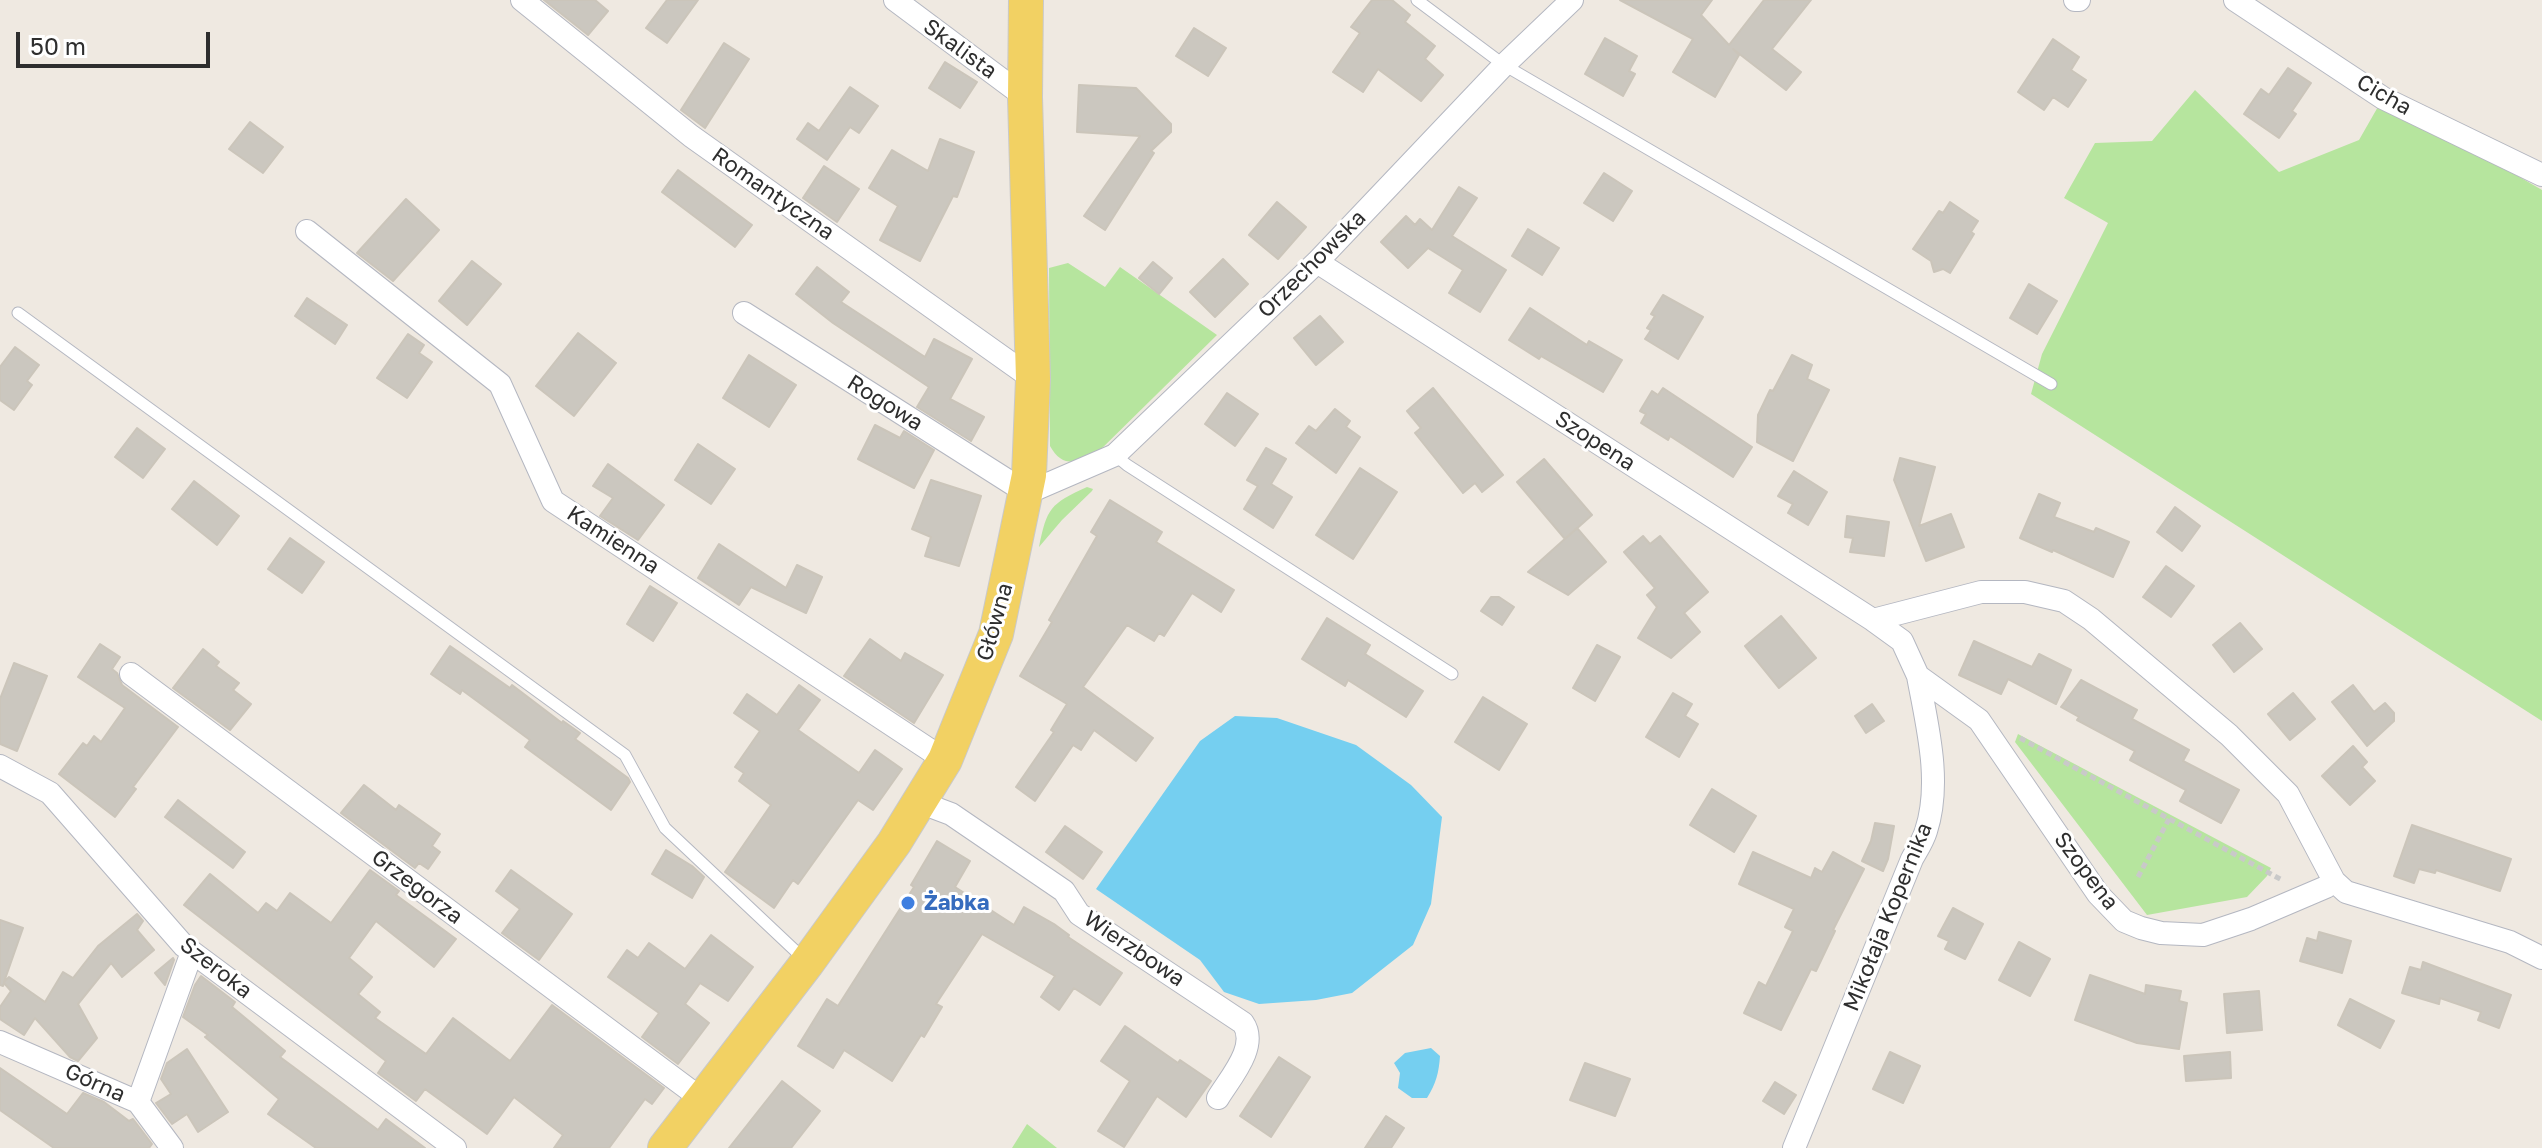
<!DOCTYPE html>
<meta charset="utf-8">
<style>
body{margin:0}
#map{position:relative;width:2542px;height:1148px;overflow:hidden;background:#efe9e1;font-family:"Golos Text",sans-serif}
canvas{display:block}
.scale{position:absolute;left:16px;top:32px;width:194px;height:36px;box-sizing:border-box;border:4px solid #2e2e2e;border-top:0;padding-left:10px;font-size:24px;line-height:28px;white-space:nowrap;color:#2e2e2e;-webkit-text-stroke:6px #fff;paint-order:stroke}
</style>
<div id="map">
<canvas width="2542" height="1148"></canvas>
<div class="scale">50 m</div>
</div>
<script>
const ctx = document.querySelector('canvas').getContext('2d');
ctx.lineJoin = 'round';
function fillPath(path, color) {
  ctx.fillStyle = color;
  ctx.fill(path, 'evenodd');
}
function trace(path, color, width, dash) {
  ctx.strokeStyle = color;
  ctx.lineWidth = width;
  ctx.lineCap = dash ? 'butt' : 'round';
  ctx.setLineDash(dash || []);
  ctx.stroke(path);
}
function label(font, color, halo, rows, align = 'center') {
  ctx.font = font + ' "Golos Text",sans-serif';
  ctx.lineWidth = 6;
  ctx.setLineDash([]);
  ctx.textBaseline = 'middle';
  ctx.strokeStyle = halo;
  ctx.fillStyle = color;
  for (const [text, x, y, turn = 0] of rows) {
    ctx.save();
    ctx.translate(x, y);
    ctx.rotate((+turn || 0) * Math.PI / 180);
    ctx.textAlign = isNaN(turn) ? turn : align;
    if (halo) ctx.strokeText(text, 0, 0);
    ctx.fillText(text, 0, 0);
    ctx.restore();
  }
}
fillPath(new Path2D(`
 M2195,90l84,82 80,-32 24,-42 159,92v531l-511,-327 11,-40 66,-131 -44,-25 31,-55 57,-2z
 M1068,263l37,24 15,-20 97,68 -125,123c-19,5 -31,8 -42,-12l-1,-178z
 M1087,487l6,2 -1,2 -30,29 -23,27c8,-39 11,-43 48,-60z
 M2018,734l253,134 -4,8 -20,21 -100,18 -132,-173z
 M1027,1124l30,24h-45z`), '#b6e59e');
fillPath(new Path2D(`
 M1235,716l42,2 79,27 55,40 31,32 -11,87 -18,41 -61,48 -36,7 -57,4 -35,-12 -24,-32 -104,-71 104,-148z
 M1431,1048l9,8c-1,16 -4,28 -13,42h-15l-14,-10 2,-15 -6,-10 11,-10z`), '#75cff0');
const building = new Path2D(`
 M544,0h51l13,11 -20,24z
 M667,0h31l-31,43 -21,-15z
 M1372,0h20l18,15 -5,7 30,24 -10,13 18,16 -22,26 -43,-32 -15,23 -30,-20 27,-39 -9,-6z
 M1620,0h92l-11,15 28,30 35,-45h47l-39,49 29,23 -15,18 -53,-41 6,6 -24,42 -42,-25 20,-33z
 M1194,28l32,20 -18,28 -32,-20z
 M1605,38l32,18 -8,15 6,3 -12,22 -38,-22z
 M2053,39l26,18 -8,13 15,10 -18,27 -15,-10 -9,13 -26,-18z
 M724,43l25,16 -44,69 -24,-18z
 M945,62l32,20 -17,26 -31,-20z
 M2288,68l23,15 -19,28 4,3 -17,24 -35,-24 17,-25 8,6z
 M1079,85l57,3 35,36v8l-20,19 3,2 -49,77 -21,-14 56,-80 -63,-4z
 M850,87l28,19 -19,27 -9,-6 -23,33 -30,-21 11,-16 11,8z
 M250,122l33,25 -20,26 -34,-24z
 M940,139l34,13 -17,45 -4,-1 -33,65 -40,-21 18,-34 -29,-18 23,-38 36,21z
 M824,166l35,23 -22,33 -34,-24z
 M678,170l74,55 -17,22 -73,-55z
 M1604,173l28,18 -19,30 -29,-18z
 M1459,187l18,11 -25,38 54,34 -26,42 -31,-19 14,-23 -35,-22 -20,20 -27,-26 25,-26 9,9 5,-6 12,11z
 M406,199l33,31 -46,51 -36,-28z
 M1277,202l29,25 -28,32 -29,-24z
 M1950,202l28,19 -7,11 3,2 -24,39 -7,-4 -9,3 -3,-11 -18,-12 26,-38 4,2z
 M1528,229l31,19 -17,27 -30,-19z
 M1223,259l25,25 -33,33 -25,-25z
 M472,261l29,23 -34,41 -28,-24z
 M1153,262l19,16 -13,16 -20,-16z
 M817,267l32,25 -8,10 84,55 9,-18 38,20 -22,40 34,18 -13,24 -54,-34 12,-20 -96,-64 -37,-29z
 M2029,284l28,17 -20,33 -27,-16z
 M1663,295l40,22 -25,42 -33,-20 6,-9 -4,-2 8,-12 -4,-2z
 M307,298l40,27 -12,19 -40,-28z
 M1530,308l57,37 2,-4 33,19 -19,32 -62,-36 -2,3 -30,-19z
 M1320,316l23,26 -27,23 -22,-27z
 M578,333l38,30 -42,53 -38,-30z
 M408,334l16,11 -5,8 13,9 -25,36 -30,-20z
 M15,347l24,18 -12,16 5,4 -18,25 -14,-10v-33z
 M749,355l47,30 -27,42 -46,-29z
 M1792,355l20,10 -5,14 22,11 -36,71 -36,-19 1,-27 12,-25 3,1z
 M1433,388l70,87 -21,17 -7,-9 -12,10 -48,-60 6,-5 -14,-17z
 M1663,388l89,59 -19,30 -63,-41 -2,4 -27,-17 5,-9 -6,-3 12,-20 6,4z
 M1227,393l31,21 -23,32 -30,-22z
 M1335,409l15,12 -4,6 14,10 -24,36 -40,-30 13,-17 7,5z
 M875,425l25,13 4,-7 30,19 -20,38 -56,-29z
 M137,428l28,21 -22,29 -28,-21z
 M698,444l37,25 -24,35 -36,-24z
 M1266,448l20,11 -15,25 21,13 -19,31 -29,-19 14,-23 -11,-6z
 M1900,458l35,9 -16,59 32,-12 13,33 -38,14 -32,-81z
 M1544,459l48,56 -27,24 -48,-57z
 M608,464l56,41 -26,35 -38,-24 13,-18 -20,-12z
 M1360,468l37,24 -44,67 -37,-24z
 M1794,471l33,21 -19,33 -20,-12 5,-9 -15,-8z
 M931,480l50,16 -22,70 -34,-10 6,-19 -19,-8z
 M194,481l45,35 -22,29 -45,-36z
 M2039,494l21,9 -6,14 40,15 2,-4 33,14 -16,35 -60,-27 -1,2 -32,-14z
 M1110,500l52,32 -6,10 78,48 -13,22 -29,-19 -28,43 -5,-3 -5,8 -27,-16 -44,62 70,51 -17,23 -42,-31 -13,20 -8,-5 -38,56 -19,-14 38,-55 -3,-2 16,-26 -47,-28 32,-54 -3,-2 48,-84 -6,-4z
 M2175,507l25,19 -18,25 -25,-19z
 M1847,516l42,6 -5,34 -34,-4 3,-14 -8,-1z
 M1577,528l29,34 -38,33 -40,-23z
 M1643,536l7,8 10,-8 48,56 -24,21 16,19 -29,26 -33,-20 19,-31 -10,-12 8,-7 -31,-36z
 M290,538l34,24 -22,31 -34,-24z
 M719,544l67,44 11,-23 25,12 -16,36 -55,-26 -12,18 -41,-27z
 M2166,566l28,20 -23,31 -28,-20z
 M650,586l27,17 -24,38 -26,-17z
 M1491,597h8l15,10 -12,18 -21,-14z
 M1781,616l35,42 -37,30 -34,-42z
 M1327,618l43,27 -5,9 58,37 -17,26 -58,-37 -3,6 -43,-27z
 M2240,623l22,26 -28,23 -21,-27z
 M870,639l31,22 4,-8 38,22 -29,48 -70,-47z
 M1974,641l58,26 7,-13 32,16 -15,34 -48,-25 -7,15 -42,-19z
 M100,644l20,13 -8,12 5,4 5,12 56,42 -45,60 3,2 -21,28 -56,-43 24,-31 4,3 7,-10 7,6 24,-34 -47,-31z
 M1597,645l23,12 -25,44 -22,-13z
 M450,646l60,42 2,-3 50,38 1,-2 17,12 -5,6 53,39 2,4 -19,28 -86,-63 5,-7 -68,-50 -2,4 -29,-20z
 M203,649l16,13 -3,4 23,17 -6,7 18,14 -21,26 -57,-42z
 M14,663l33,13 -30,75 -17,-7v-45z
 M2081,680l56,30 -5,9 57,31 -6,11 56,29 -18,33 -41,-22 6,-11 -56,-30 5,-9 -58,-31 2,-3 -18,-10z
 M799,685l21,15 -22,30 61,43 16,-23 27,19 -29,41 -15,-10 -60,84 -5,-4 -19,28 -49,-36 46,-67 -32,-24 5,-8 -9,-6 25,-36 -26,-18 13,-19 30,21z
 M2353,685l21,27 11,-9 9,10v8l-27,25 -35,-44z
 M1673,693l19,11 -7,12 13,8 -19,33 -33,-20z
 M2293,693l22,26 -25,21 -22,-26z
 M1483,697l44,27 -28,46 -44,-28z
 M1872,704l12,17 -18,12 -11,-17z
 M2353,746l14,16 -5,5 13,14 -25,24 -28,-29z
 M364,785l32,25 3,-5 41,29 -8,12 8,6 -12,17 -9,-6 -4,5 -74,-55z
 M1712,789l44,27 -22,36 -44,-27z
 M178,800l67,52 -12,16 -68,-51z
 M1875,823l19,3 -6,33 -5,12 -21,-10 9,-20z
 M2412,825l99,34 -11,32 -64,-21 -1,3 -16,-4 -5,14 -20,-7z
 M1065,826l37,26 -19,27 -37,-27z
 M937,841l33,20 -15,26 59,38 10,-18 30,17 15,11 -1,2 54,36 -22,32 -26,-17 -15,22 -18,-13 14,-21 -73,-42 -46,70 6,3 -18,30 -3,-2 -29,46 -48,-31 -11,18 -35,-22 29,-47 11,7 76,-119 -3,-2z
 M666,850l26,16 12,11 -12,21 -40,-24z
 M1753,852l58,26 4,-10 7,4 11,-20 31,17 -31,61 2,1 -19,40 -5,-2 -30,61 -37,-17 15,-31 7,4 27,-55 -8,-4 9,-18 -55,-25z
 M370,870l29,21 -3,4 60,44 -22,28 -58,-46 -27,37 23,19 -14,17 22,18 -5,6 51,36 27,-36 57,43 42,-56 112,83 -12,16 -7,-5 -36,49h-55l9,-13 -49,-38 -27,37 -62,-45 -9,12 -38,-28 8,-12 -202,-156 26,-31 48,39 8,-10 11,8 13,-18 41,30z
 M511,870l61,44 -33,46 -37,-27 18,-24 -24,-18z
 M1953,908l30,16 -18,35 -20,-10 4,-8 -11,-5z
 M137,914l6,7 -6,9 17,20 -32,27 -11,-14 -33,41 19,34 -19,23 -8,-4 -35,-39 -11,17 -24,-16v-12l11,-16 -7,-8 -1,3 -3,-1v-65l23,8 -19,54 5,-5 36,25 18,-30 10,6 25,-32z
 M2319,932l32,9 -9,32 -42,-12 7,-23 10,3z
 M711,935l42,32 -25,34 -28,-18 -15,21 24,19 -31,41 -36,-27 17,-24 -51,-36 19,-27 11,8 11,-15 36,26z
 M2019,942l31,17 -20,37 -31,-16z
 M173,958l1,2 -9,25 -10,-12z
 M2423,962l88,33 -12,33 -21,-8 3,-8 -41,-14 -1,6 -37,-11 8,-26 11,3z
 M2090,975l55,19 1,-9 35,6 -2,10 8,2 -8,46 -42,-6 -62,-23z
 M201,976l34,26 -3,5 53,44 -5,6 98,73 8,-11 39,29h-109l-48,-34 11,-15 -74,-62 3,-2 -25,-18 12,-32z
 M2259,991l3,39 -35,3 -3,-39z
 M2350,999l44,22 -14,27 -42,-23z
 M1125,1026l53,37 2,-3 31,21 -25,36 -29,-21 -33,51 -26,-16 32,-50 -29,-20z
 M187,1049l41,63 -30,20 -11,-18 -15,10 -16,-21 15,-9 -10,-15 6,-16z
 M1890,1052l30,14 -17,37 -30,-14z
 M2230,1052l1,26 -45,3 -2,-25z
 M1279,1057l31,20 -39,60 -31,-21z
 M1585,1063l45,16 -15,37 -45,-16z
 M0,1068l67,46 16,-21 21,9 25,19 4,-2 19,25 -3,4h-95l-54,-38z
 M782,1081l38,30 -29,37h-62z
 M1775,1082l21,13 -12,19 -21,-13z
 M1386,1116l18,12 -13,20h-26z`);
fillPath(building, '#cbc7bf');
trace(building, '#cbc5ba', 2);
const lane = new Path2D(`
 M1417,0l87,65 547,319
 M18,313l607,442 40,73 139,131
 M1115,455l12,10 325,209`);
const street = new Path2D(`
 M522,0l169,136 342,243
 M895,0l130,97
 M2075,0h4
 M2235,0l148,98 159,77
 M307,231l193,153 53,117 392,259
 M1317,262l556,358 108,-28h44l39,9 27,18 138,116 59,59 46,87 12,11 164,50 32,16
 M744,313l283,180 88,-38 202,-193 187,-197 68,-65
 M1873,620l29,21 16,35 61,44 119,174 26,27 17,7 20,5 42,2 48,-16 75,-32 8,-6
 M131,674l572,426
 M0,766l50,27 134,153 271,202
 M919,802l32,12 113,77 15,23 164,109c16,23 -13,55 -25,75
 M0,1042l138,60 34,46
 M138,1102l54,-150
 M1794,1148l118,-289c5,-9 11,-18 14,-28 16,-49 1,-106 -8,-155`);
const primary = new Path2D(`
 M665,1148l142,-185 87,-120 51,-83 51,-126 33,-159 4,-96 -8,-282 1,-97`);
trace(lane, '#b4b7c1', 13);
trace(street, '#b4b7c1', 24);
trace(primary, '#c9c9c9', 36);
trace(new Path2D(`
 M2020,738l262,142
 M2138,877l31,-58`), '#c9c9c9', 5, [6, 4]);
trace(lane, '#fff', 11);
trace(street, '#fff', 22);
trace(primary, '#f2d163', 34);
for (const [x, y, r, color] of [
 [908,903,8,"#3f7fe0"]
]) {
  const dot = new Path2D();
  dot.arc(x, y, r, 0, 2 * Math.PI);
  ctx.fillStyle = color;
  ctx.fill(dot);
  trace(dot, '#fff', 3);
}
label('22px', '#2e2e2e', '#fff', [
 ["Skalista",960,49,36],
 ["Cicha",2384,95,30],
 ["Romantyczna",773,194,35],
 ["Orzechowska",1312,264,-45],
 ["Rogowa",885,403,32],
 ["Szopena",1595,441,33],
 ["Kamienna",613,540,33],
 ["Główna",995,622,-74],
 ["Szopena",2086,871,53],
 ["Grzegorza",417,887,37],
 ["Mikołaja Kopernika",1888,917,-68],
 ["Wierzbowa",1134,949,34],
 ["Szeroka",216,968,38],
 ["Górna",95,1083,24]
]);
label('bold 22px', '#366cbe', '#fff', [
 ["Żabka",924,903]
], 'left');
</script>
